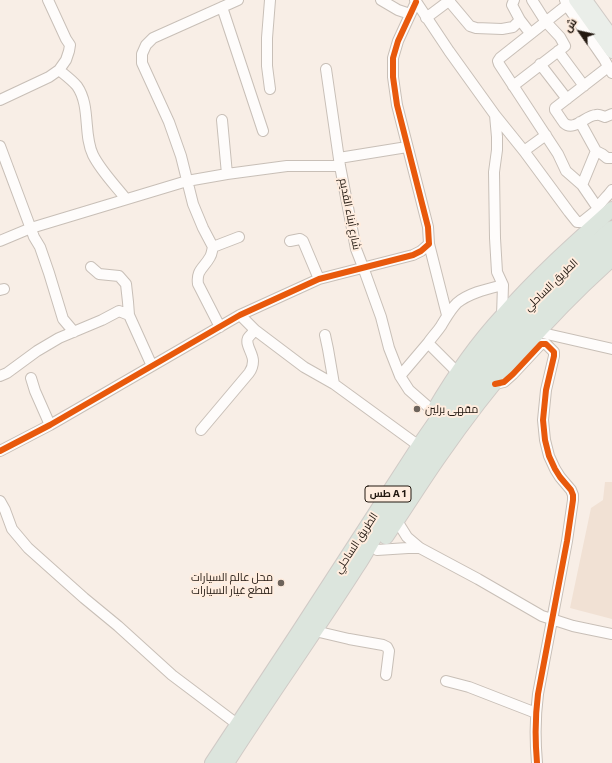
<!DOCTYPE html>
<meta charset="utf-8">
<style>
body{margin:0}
#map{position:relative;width:612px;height:763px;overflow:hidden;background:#f8eee6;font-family:Commissioner,Cairo,sans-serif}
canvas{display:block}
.north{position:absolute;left:560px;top:12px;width:40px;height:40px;-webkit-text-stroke:3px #ffeddf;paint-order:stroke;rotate:304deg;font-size:11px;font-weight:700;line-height:16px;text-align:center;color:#221810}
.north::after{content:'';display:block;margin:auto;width:14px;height:18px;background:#221810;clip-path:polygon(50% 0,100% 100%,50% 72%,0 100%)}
</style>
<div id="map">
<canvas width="612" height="763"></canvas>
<div class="north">ش</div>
</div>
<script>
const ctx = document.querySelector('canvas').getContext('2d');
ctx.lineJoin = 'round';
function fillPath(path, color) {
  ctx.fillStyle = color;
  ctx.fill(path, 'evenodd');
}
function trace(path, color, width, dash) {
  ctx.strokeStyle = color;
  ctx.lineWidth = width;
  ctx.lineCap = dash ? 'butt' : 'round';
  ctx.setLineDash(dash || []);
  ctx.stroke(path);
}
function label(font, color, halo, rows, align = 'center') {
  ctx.font = font + ' Commissioner,Cairo,sans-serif';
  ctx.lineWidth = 4;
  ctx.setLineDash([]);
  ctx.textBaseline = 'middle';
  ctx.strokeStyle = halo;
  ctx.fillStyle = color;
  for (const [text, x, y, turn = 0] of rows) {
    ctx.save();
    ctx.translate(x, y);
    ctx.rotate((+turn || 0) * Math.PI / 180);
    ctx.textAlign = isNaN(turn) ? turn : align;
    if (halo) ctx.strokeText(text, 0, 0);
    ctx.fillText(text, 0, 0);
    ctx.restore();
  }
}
fillPath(new Path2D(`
 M605,482h7v137l-42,-11 21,-100 12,-8z`), '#f1e1d4');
const minor = new Path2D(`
 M381,0l17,10 12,4
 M415,0l34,51 46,64 2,22v13l-3,22 1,66 2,34 6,13 -1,31
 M514,0l-2,5 8,15
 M565,0l3,7 36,52 8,14
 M449,1l21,25 6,2 26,1 11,-2 7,-7 10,13
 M567,5l-67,53 -2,3 1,3 59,90 8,17 16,14 15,22
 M222,7l41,124
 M426,18l24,-18
 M558,51l26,35
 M540,64l27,35
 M608,67l-53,41v2c3,4 6,9 9,13 10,9 22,-8 32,-8 3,-1 6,1 9,2l7,-3
 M326,69l14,97 16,83 7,18 18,50 8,31 11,28 9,14 24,21
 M59,70c5,4 14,11 18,16 14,20 6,49 16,69 8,16 22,30 33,44
 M513,86l52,-40 -5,-9 -14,-15 -14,-22
 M270,89l-3,-23v-28l3,-38
 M0,100l49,-23 10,-7 7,-10 3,-9 1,-6 -4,-6 -18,-39
 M495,115l29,36 45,61 8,10h5l15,-12c1,-6 11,-14 15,-20
 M222,120l5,54
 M580,122l16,29 6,3 5,4h5
 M0,146l34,91 6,10 9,26 14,46 11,13
 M524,151l22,-16
 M339,158l68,-11
 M582,185l14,-34
 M0,241l31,-13 156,-47 40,-7 60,-8h53
 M290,241l10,-2 3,2 16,38
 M429,244l18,71
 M213,247l26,-10
 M91,267l8,7 20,2 7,8 2,18 1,13 23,51
 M0,290l4,-1
 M240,315l15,15 49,37 30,17 81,59
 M220,327l-22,-43c-2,-14 6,-16 12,-27 2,-3 2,-7 3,-10l-10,-19 -10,-24 -12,-48 -12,-34 -22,-48 -5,-11v-9l4,-9 7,-7 85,-38
 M538,332l74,17
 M325,335l3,14 6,35
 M457,372l-29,-29c4,-6 9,-11 13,-17 5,-8 9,-16 16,-23 12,-10 30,-14 46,-18
 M0,376l7,-3 30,-22 22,-13 43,-18 17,-9 10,4
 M400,376l28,-33
 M31,378l4,13 15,34
 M495,384l9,-2 9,-8 28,-30h5l8,8v4l-8,34 -3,30 2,20 4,16 6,13 5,8 11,13 2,5v5l-6,41 -29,153c-3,23 -3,46 -1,69
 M201,430l48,-57c3,-4 4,-8 4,-12 0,-8 -8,-16 -5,-23 2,-3 5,-5 7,-8
 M0,451l50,-26 190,-110 79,-36 94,-24 8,-4 8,-7 -1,-17 -31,-122 -4,-28v-19l5,-17 18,-39
 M0,501l5,9 7,19 16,19 56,50 34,28 54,49 65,49
 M397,521l10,16 13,11 58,31 64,37 31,10 39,8
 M377,550l31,-2h12
 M315,631l34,8 34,6 4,2 2,4 -3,24
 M446,681l23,6 67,26`);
const major = new Path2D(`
 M575,0l37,52
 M586,0l26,36`);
const highway = new Path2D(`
 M434,410c20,-34 42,-66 68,-94 34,-39 72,-73 110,-107
 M386,537c18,-26 35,-54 54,-81 49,-71 107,-139 172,-197
 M212,763l87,-132 123,-190 27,-39 34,-45 32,-37 37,-38 60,-54
 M227,763c42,-66 88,-130 130,-196 9,-13 16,-28 25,-42 34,-54 70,-107 110,-157 36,-45 78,-86 120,-124`);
trace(minor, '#c8bfb7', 12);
trace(major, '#d0cac6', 14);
trace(highway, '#d0cac6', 16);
trace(minor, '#fefcfb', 10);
trace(major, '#eaeee9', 12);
trace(highway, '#dce5dd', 14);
trace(new Path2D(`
 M495,384l9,-2 9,-8 28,-30h5l8,8v4l-8,34 -3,30 2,20 4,16 6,13 5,8 11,13 2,5v5l-6,41 -29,153c-3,23 -3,46 -1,69
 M0,451l50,-26 190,-110 79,-36 94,-24 8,-4 8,-7 -1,-17 -31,-122 -4,-28v-19l5,-17 18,-39`), '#e8590c', 6);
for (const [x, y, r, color] of [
 [417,409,4,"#6d635b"],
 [281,583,4,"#6d635b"]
]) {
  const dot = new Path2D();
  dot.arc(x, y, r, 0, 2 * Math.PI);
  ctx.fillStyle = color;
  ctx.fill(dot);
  trace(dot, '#ffeddf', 1.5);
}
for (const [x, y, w] of [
 [388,494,46]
]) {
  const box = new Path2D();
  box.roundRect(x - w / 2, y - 8, w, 16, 3);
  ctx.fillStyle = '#ffeddf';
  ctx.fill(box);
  trace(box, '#221810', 1);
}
label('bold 10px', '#221810', null, [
 ["طس A 1",388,494]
]);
label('11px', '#221810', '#ffeddf', [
 ["شارع أبناء القديم",350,214,79],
 ["الطريق الساحلي",551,285,-44],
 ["الطريق الساحلي",356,543,-57]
]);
label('11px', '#221810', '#ffeddf', [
 ["مقهى برلين",425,409],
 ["محل عالم السيارات",273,577,"right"],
 ["لقطع غيار السيارات",273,590,"right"]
], 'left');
</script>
